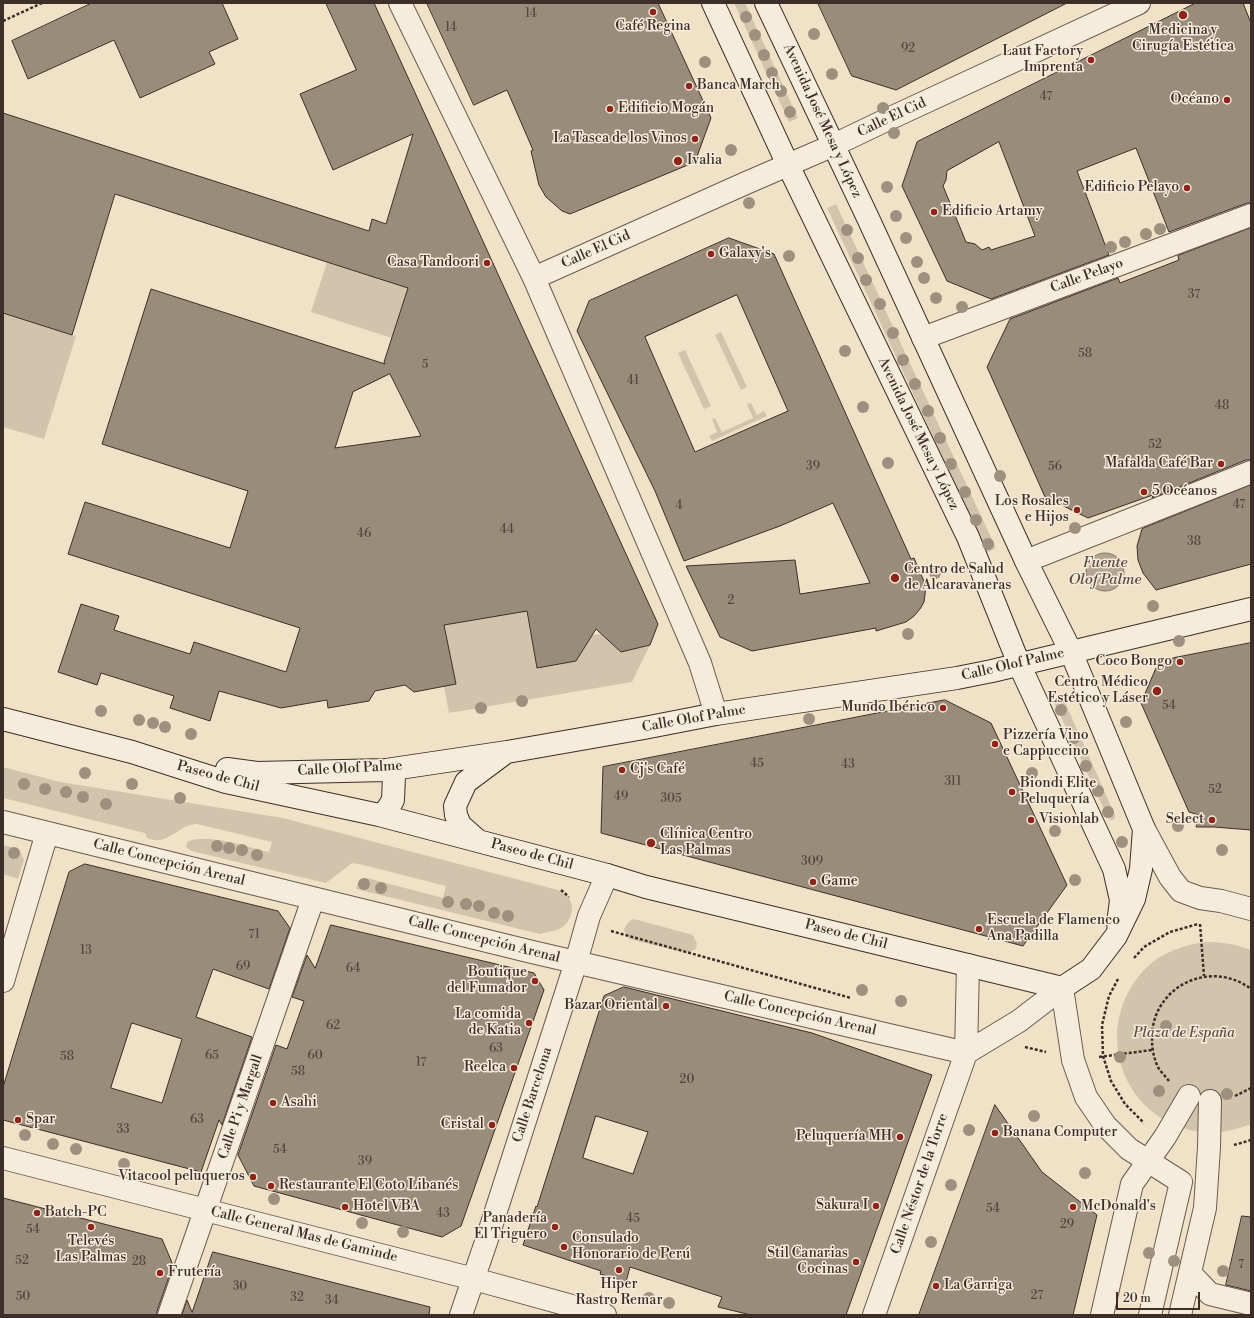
<!DOCTYPE html>
<meta charset="utf-8">
<style>
body{margin:0}
#map{position:relative;width:1254px;height:1318px;overflow:hidden;background:#f1e2c7;font-family:"Libre Bodoni",serif}
canvas{display:block}
.frame{position:absolute;inset:0;border:4px solid #3c2e28;pointer-events:none}
.scale{position:absolute;left:1116px;top:1292px;width:84px;height:18px;box-sizing:border-box;border:2px solid #3c2e28;border-top:0;padding-left:5px;font-size:12px;line-height:14px;white-space:nowrap;color:#3c2e28;-webkit-text-stroke:3px #f6ecdb;paint-order:stroke}
</style>
<div id="map">
<canvas width="1254" height="1318"></canvas>
<div class="frame"></div>
<div class="scale">20 m</div>
</div>
<script>
const ctx = document.querySelector('canvas').getContext('2d');
ctx.lineJoin = 'round';
function fillPath(path, color) {
  ctx.fillStyle = color;
  ctx.fill(path, 'evenodd');
}
function trace(path, color, width, dash) {
  ctx.strokeStyle = color;
  ctx.lineWidth = width;
  ctx.lineCap = dash ? 'butt' : 'round';
  ctx.setLineDash(dash || []);
  ctx.stroke(path);
}
function label(font, color, halo, rows, align = 'center') {
  ctx.font = font + ' "Libre Bodoni",serif';
  ctx.lineWidth = 3;
  ctx.setLineDash([]);
  ctx.textBaseline = 'middle';
  ctx.strokeStyle = halo;
  ctx.fillStyle = color;
  for (const [text, x, y, turn = 0] of rows) {
    ctx.save();
    ctx.translate(x, y);
    ctx.rotate((+turn || 0) * Math.PI / 180);
    ctx.textAlign = isNaN(turn) ? turn : align;
    if (halo) ctx.strokeText(text, 0, 0);
    ctx.fillText(text, 0, 0);
    ctx.restore();
  }
}
fillPath(new Path2D(`
 M734,3h11l53,115 -9,4z
 M836,204l160,344 -9,5 -160,-345z
 M327,262l81,26 -16,50 -81,-26z
 M3,313l73,23 -32,103 -41,-12z
 M721,332l26,55 -6,3 -26,-55z
 M685,350l26,56 -7,3 -26,-56z
 M751,403l6,12 7,-4 3,5 -55,25 -3,-5 8,-4 -5,-13 3,-1 7,14 31,-14 -6,-14z
 M435,595l91,15 11,58 39,-7 16,-26 10,-1 19,18 29,-7 -18,37 -183,31 -5,-27 12,-2 -11,-57 -26,4z
 M1059,697l2,1 3,2 51,115v3l-2,2h-3l-2,-2 -53,-114 1,-6z
 M3,767l57,15 223,36 275,72c4,3 9,5 12,10 5,9 0,23 -9,28 -5,3 -15,4 -21,6l-184,-45c2,-7 3,-10 11,-11l76,20 3,-12 -87,-22 -7,-1 -26,20 -135,-32 -5,-4 1,-5c19,-10 61,5 82,10l3,-10 -75,-18c-21,1 -28,23 -50,14l-2,-5 -142,-35z
 M3,845l16,4 5,11 -6,19 -15,-5z
 M634,919l59,16 4,9 -1,5 -9,4 -58,-14 -5,-9c2,-5 4,-9 10,-11z
 M1206,942c16,0 30,2 45,8v174c-23,9 -47,12 -71,3 -67,-24 -84,-109 -34,-159 16,-16 38,-23 60,-26z`), '#d2c3ac');
const water = new Path2D(`
 M1086 572a19 19 0 1 1 38 0a19 19 0 1 1-38 0Z`);
fillPath(water, '#b3a591');
trace(water, '#837567', 1);
const building = new Path2D(`
 M92,3h130l16,36 -29,13 6,12 -75,34 -26,-58 -86,39 -16,-38z
 M326,3h48l284,621 -8,21 -29,7 -25,-23 -20,32 -39,7 -10,-57 -83,14 12,59 -42,8 -9,-7 -30,6 -6,10 -41,7 -1,-8 -46,8 -62,-17 -9,30 -40,-13 4,-12 -73,-23 -4,12 -39,-13 23,-68 38,12 -5,14 76,24 4,-12 92,30 14,-44 -232,-74 17,-52 145,46 18,-57 -146,-47 49,-155 234,75 -1,-2 24,-74 -293,-94 -43,141 -69,-22v-200l366,118 3,-12 14,5 27,-90 -80,36 -33,-76 56,-24zM390,374l31,62 -86,12 18,-56z
 M427,3h231l53,115 -16,44 -125,52 -8,-3 -16,-14 -7,-12 -8,-34 2,-1 -26,-60 -33,15z
 M818,3h249l-171,87 -44,-14z
 M1196,3h47l8,20v180h-4l-78,29 -33,-84 -59,23 32,84 -118,44 -44,-18 -45,-95 15,-44zM999,142l36,94 -44,14 -2,-3 -7,3 -7,-6 -9,-2 -23,-56 3,-6 1,-9z
 M1251,228v232h-5l-94,38 1,-3 -65,23 -43,-21 -58,-130 23,-48 108,-41 2,5 59,-23 -1,-4z
 M729,238l45,16 137,305 3,-1 12,28 -2,16 -4,7 -6,7 -8,6 -30,9v-3l-124,23 -32,-14 -34,-71 109,-6 5,34 70,-11 -37,-80 -53,23 -96,35 -29,-70 -78,-160 12,-30zM737,295l51,116 -93,41 -50,-115z
 M1251,485v79l-95,26 -13,-17 -5,-13 -1,-14 5,-17z
 M1251,643v187l-37,-3h-18l3,-12 -10,-3 -48,-109 15,-35 17,-10z
 M945,700l46,23 76,162 -44,61 -422,-113 2,-66z
 M85,864l193,47 12,17 -21,61 -56,-20 -17,48 56,20 -30,88 -3,-5 -18,52 -198,-52v-33l66,-215zM132,1023l50,16 -20,64 -51,-15z
 M331,925l203,48 10,17 -83,236 -19,11 -188,-51 -16,-31 38,-110 11,4 17,-48 -12,-4 15,-42 8,13z
 M624,987l188,46 120,42 -86,240h-95l-33,-8 4,-10 -92,-30 -4,15 -26,-8 1,-3 -78,-26 13,-39 1,1 67,-211zM596,1116l52,16 -15,42 -50,-16z
 M995,1105l47,67 55,43 -24,100h-154z
 M3,1198l159,41 11,26 -16,46v4h-154z
 M1242,1216l9,1v74l-25,-6z
 M213,1252l217,55 -1,8h-247l5,-15 5,12z`);
fillPath(building, '#9a8c7b');
trace(building, '#3c2e28', 1);
const street = new Path2D(`
 M400,3l134,275 166,385 16,51
 M534,278l212,-95 88,-38 48,-23 257,-119
 M923,338l328,-123
 M1026,561l225,-89
 M3,822l525,129 438,102
 M1144,829l26,48 11,14 19,7 21,3 30,8
 M3,981l44,-148
 M966,1053l53,-32 43,-33 11,72 13,37 19,28 24,24 52,33 -31,133
 M3,1158l471,121 131,36
 M1190,1273l20,21 41,10
 M169,1315l144,-416
 M461,1315l25,-73 90,-280 13,-46 18,-41
 M874,1315l92,-262 2,-88
 M1102,1315l30,-131 33,-47 24,-41
 M1180,1315l25,-107 4,-61 1,-46`);
const secondary = new Path2D(`
 M713,3l75,162 180,372 51,127 95,205 7,31 -3,24
 M3,719l129,33 94,30 153,33 228,60 39,12 416,101 29,-19 25,-33 18,-37 7,-30 3,-40 -73,-177 -45,-91 -159,-345 -101,-213
 M227,769l30,4 129,-3 121,-18 137,-24 72,-14 241,-36 35,-7 259,-62
 M379,815l8,-5 6,-10 1,-24 -8,-6
 M477,840l-17,-15 -4,-10 -1,-9 11,-24 39,-29`);
trace(street, '#695b50', 24);
trace(secondary, '#3c2e28', 24);
trace(new Path2D(`
 M3,21l39,-18
 M561,890l8,7
 M1200,924l4,52
 M611,931l240,67
 M1134,958l10,-11 26,-15 28,-8
 M1118,979l-9,17 -7,29 1,31 8,25 14,23 19,19
 M1025,1047l21,5
 M1099,1057l53,-7
 M1169,1081c-3,-4 -7,-8 -10,-12 -5,-9 -7,-20 -7,-30 -1,-52 58,-81 99,-50
 M1235,1096l16,-8
 M1234,1145l17,-5`), '#3c2e28', 2.5, [3, 2]);
trace(street, '#f6ecdb', 22);
trace(secondary, '#f6ecdb', 22);
ctx.fillStyle = '#9e907e';
for (const [x, y] of [
 [746,17],
 [814,34],
 [755,35],
 [764,55],
 [705,62],
 [772,73],
 [832,74],
 [781,91],
 [883,108],
 [790,112],
 [894,133],
 [731,150],
 [887,187],
 [749,203],
 [896,216],
 [1160,229],
 [847,230],
 [1146,234],
 [906,238],
 [1125,242],
 [1111,247],
 [789,256],
 [858,258],
 [917,262],
 [924,278],
 [866,280],
 [936,298],
 [880,304],
 [962,307],
 [893,333],
 [845,351],
 [903,360],
 [915,384],
 [863,407],
 [928,411],
 [940,438],
 [888,463],
 [951,464],
 [1000,476],
 [965,492],
 [976,520],
 [1075,528],
 [988,544],
 [935,573],
 [1153,606],
 [908,634],
 [1179,641],
 [522,701],
 [481,708],
 [1061,710],
 [101,711],
 [809,719],
 [139,720],
 [1126,722],
 [153,723],
 [165,727],
 [191,734],
 [1074,738],
 [1086,766],
 [85,773],
 [1032,773],
 [24,784],
 [132,784],
 [45,789],
 [1098,791],
 [66,792],
 [83,797],
 [180,798],
 [106,804],
 [1108,812],
 [1178,826],
 [1055,831],
 [1122,842],
 [217,846],
 [229,848],
 [242,850],
 [1222,850],
 [14,853],
 [257,855],
 [1075,880],
 [364,884],
 [381,888],
 [448,902],
 [466,904],
 [479,906],
 [494,913],
 [508,916],
 [862,990],
 [901,1001],
 [1166,1026],
 [1120,1057],
 [1159,1091],
 [1227,1094],
 [1034,1116],
 [969,1130],
 [25,1135],
 [53,1144],
 [76,1149],
 [124,1164],
 [1085,1173],
 [951,1185],
 [274,1199],
 [362,1223],
 [403,1232],
 [931,1242],
 [1149,1253],
 [1174,1261],
 [1223,1271],
 [649,1298],
 [669,1303]
]) {
  ctx.beginPath();
  ctx.arc(x, y, 6, 0, 2 * Math.PI);
  ctx.fill();
}
for (const [x, y, r, color] of [
 [653,12,4,"#8f2418"],
 [1183,15,5,"#8f2418"],
 [1091,60,4,"#8f2418"],
 [689,86,4,"#8f2418"],
 [1227,100,4,"#8f2418"],
 [610,109,4,"#8f2418"],
 [695,139,4,"#8f2418"],
 [678,161,5,"#8f2418"],
 [1187,188,4,"#8f2418"],
 [934,212,4,"#8f2418"],
 [711,254,4,"#8f2418"],
 [487,263,4,"#8f2418"],
 [1221,464,4,"#8f2418"],
 [1144,492,4,"#8f2418"],
 [1077,510,4,"#8f2418"],
 [895,578,5,"#8f2418"],
 [1180,662,4,"#8f2418"],
 [1157,691,5,"#8f2418"],
 [943,708,4,"#8f2418"],
 [995,744,4,"#8f2418"],
 [622,770,4,"#8f2418"],
 [1012,792,4,"#8f2418"],
 [1031,820,4,"#8f2418"],
 [1212,820,4,"#8f2418"],
 [651,843,5,"#8f2418"],
 [813,882,4,"#8f2418"],
 [979,929,4,"#8f2418"],
 [535,981,4,"#8f2418"],
 [666,1006,4,"#8f2418"],
 [529,1023,4,"#8f2418"],
 [514,1068,4,"#8f2418"],
 [273,1103,4,"#8f2418"],
 [18,1120,4,"#8f2418"],
 [492,1125,4,"#8f2418"],
 [995,1133,4,"#8f2418"],
 [900,1137,4,"#8f2418"],
 [253,1177,4,"#8f2418"],
 [271,1186,4,"#8f2418"],
 [876,1206,4,"#8f2418"],
 [345,1207,4,"#8f2418"],
 [1073,1207,4,"#8f2418"],
 [37,1213,4,"#8f2418"],
 [91,1227,4,"#8f2418"],
 [555,1227,4,"#8f2418"],
 [564,1247,4,"#8f2418"],
 [856,1262,4,"#8f2418"],
 [619,1270,4,"#8f2418"],
 [160,1273,4,"#8f2418"],
 [936,1286,4,"#8f2418"]
]) {
  const dot = new Path2D();
  dot.arc(x, y, r, 0, 2 * Math.PI);
  ctx.fillStyle = color;
  ctx.fill(dot);
  trace(dot, '#f6ecdb', 1.5);
}
label('12px', '#54463d', null, [
 ["14",531,14],
 ["14",451,28],
 ["92",908,49],
 ["47",1046,97],
 ["37",1194,295],
 ["58",1085,354],
 ["5",425,365],
 ["41",633,381],
 ["48",1222,406],
 ["52",1155,445],
 ["39",813,467],
 ["56",1055,467],
 ["47",1239,505],
 ["4",679,506],
 ["44",507,530],
 ["46",364,534],
 ["38",1194,542],
 ["2",731,601],
 ["54",1169,706],
 ["45",757,764],
 ["43",848,765],
 ["311",953,782],
 ["52",1215,790],
 ["49",621,797],
 ["305",671,799],
 ["309",812,862],
 ["71",254,935],
 ["13",86,951],
 ["69",243,967],
 ["64",353,969],
 ["62",333,1026],
 ["63",496,1049],
 ["65",212,1056],
 ["60",315,1056],
 ["58",67,1057],
 ["17",421,1063],
 ["58",298,1072],
 ["20",687,1080],
 ["63",197,1120],
 ["33",123,1130],
 ["54",280,1150],
 ["39",365,1162],
 ["54",993,1209],
 ["43",443,1214],
 ["45",633,1219],
 ["29",1067,1225],
 ["54",33,1230],
 ["52",22,1261],
 ["28",139,1262],
 ["7",1241,1265],
 ["30",240,1287],
 ["27",1037,1296],
 ["50",23,1297],
 ["32",297,1298],
 ["34",332,1301]
]);
label('14px', '#3c2e28', '#f6ecdb', [
 ["Café Regina",653,27,"center"],
 ["Medicina y",1183,31,"center"],
 ["Cirugía Estética",1183,47,"center"],
 ["Laut Factory",1083,52,"right"],
 ["Imprenta",1083,68,"right"],
 ["Banca March",697,86],
 ["Océano",1219,100,"right"],
 ["Edificio Mogán",618,109],
 ["La Tasca de los Vinos",687,139,"right"],
 ["Ivalia",687,161],
 ["Edificio Pelayo",1179,188,"right"],
 ["Edificio Artamy",942,212],
 ["Galaxy's",719,254],
 ["Casa Tandoori",479,263,"right"],
 ["Mafalda Café Bar",1213,464,"right"],
 ["5 Océanos",1152,492],
 ["Los Rosales",1069,502,"right"],
 ["e Hijos",1069,518,"right"],
 ["Centro de Salud",904,570],
 ["de Alcaravaneras",904,586],
 ["Coco Bongo",1172,662,"right"],
 ["Centro Médico",1148,683,"right"],
 ["Estético y Láser",1148,699,"right"],
 ["Mundo Ibérico",935,708,"right"],
 ["Pizzería Vino",1003,736],
 ["e Cappuccino",1003,752],
 ["Cj's Café",630,770],
 ["Biondi Elite",1020,784],
 ["Peluquería",1020,800],
 ["Visionlab",1039,820],
 ["Select",1204,820,"right"],
 ["Clínica Centro",660,835],
 ["Las Palmas",660,851],
 ["Game",821,882],
 ["Escuela de Flamenco",987,921],
 ["Ana Padilla",987,937],
 ["Boutique",527,973,"right"],
 ["del Fumador",527,989,"right"],
 ["Bazar Oriental",658,1006,"right"],
 ["La comida",521,1015,"right"],
 ["de Katia",521,1031,"right"],
 ["Reelca",506,1068,"right"],
 ["Asahi",281,1103],
 ["Spar",26,1120],
 ["Cristal",484,1125,"right"],
 ["Banana Computer",1003,1133],
 ["Peluquería MH",892,1137,"right"],
 ["Vitacool peluqueros",245,1177,"right"],
 ["Restaurante El Coto Libanés",279,1186],
 ["Sakura I",868,1206,"right"],
 ["Hotel VBA",353,1207],
 ["McDonald's",1081,1207],
 ["Batch-PC",45,1213],
 ["Panadería",547,1219,"right"],
 ["El Triguero",547,1235,"right"],
 ["Consulado",572,1239],
 ["Honorario de Perú",572,1255],
 ["Televés",91,1242,"center"],
 ["Las Palmas",91,1258,"center"],
 ["Stil Canarias",848,1254,"right"],
 ["Cocinas",848,1270,"right"],
 ["Frutería",168,1273],
 ["Hiper",619,1285,"center"],
 ["Rastro Remar",619,1301,"center"],
 ["La Garriga",944,1286]
], 'left');
label('14px', '#3c2e28', '#f6ecdb', [
 ["Calle El Cid",892,118,-25],
 ["Avenida José Mesa y López",822,121,65],
 ["Calle El Cid",596,250,-24],
 ["Calle Pelayo",1087,276,-20],
 ["Avenida José Mesa y López",918,434,64],
 ["Calle Olof Palme",1013,665,-13],
 ["Calle Olof Palme",694,719,-10],
 ["Calle Olof Palme",350,769,-3],
 ["Paseo de Chil",218,777,15],
 ["Paseo de Chil",532,855,15],
 ["Calle Concepción Arenal",169,863,14],
 ["Paseo de Chil",846,935,14],
 ["Calle Concepción Arenal",484,940,14],
 ["Calle Concepción Arenal",800,1014,13],
 ["Calle Barcelona",533,1095,-72],
 ["Calle Pi y Margall",241,1107,-71],
 ["Calle Néstor de la Torre",920,1184,-71],
 ["Calle General Mas de Gaminde",304,1235,14]
]);
label('italic 14px', '#5a4c42', '#f6ecdb', [
 ["Plaza de España",1184,1034]
]);
label('italic 15px', '#5a4c42', '#f6ecdb', [
 ["Fuente",1105,563],
 ["Olof Palme",1105,580]
]);
</script>
